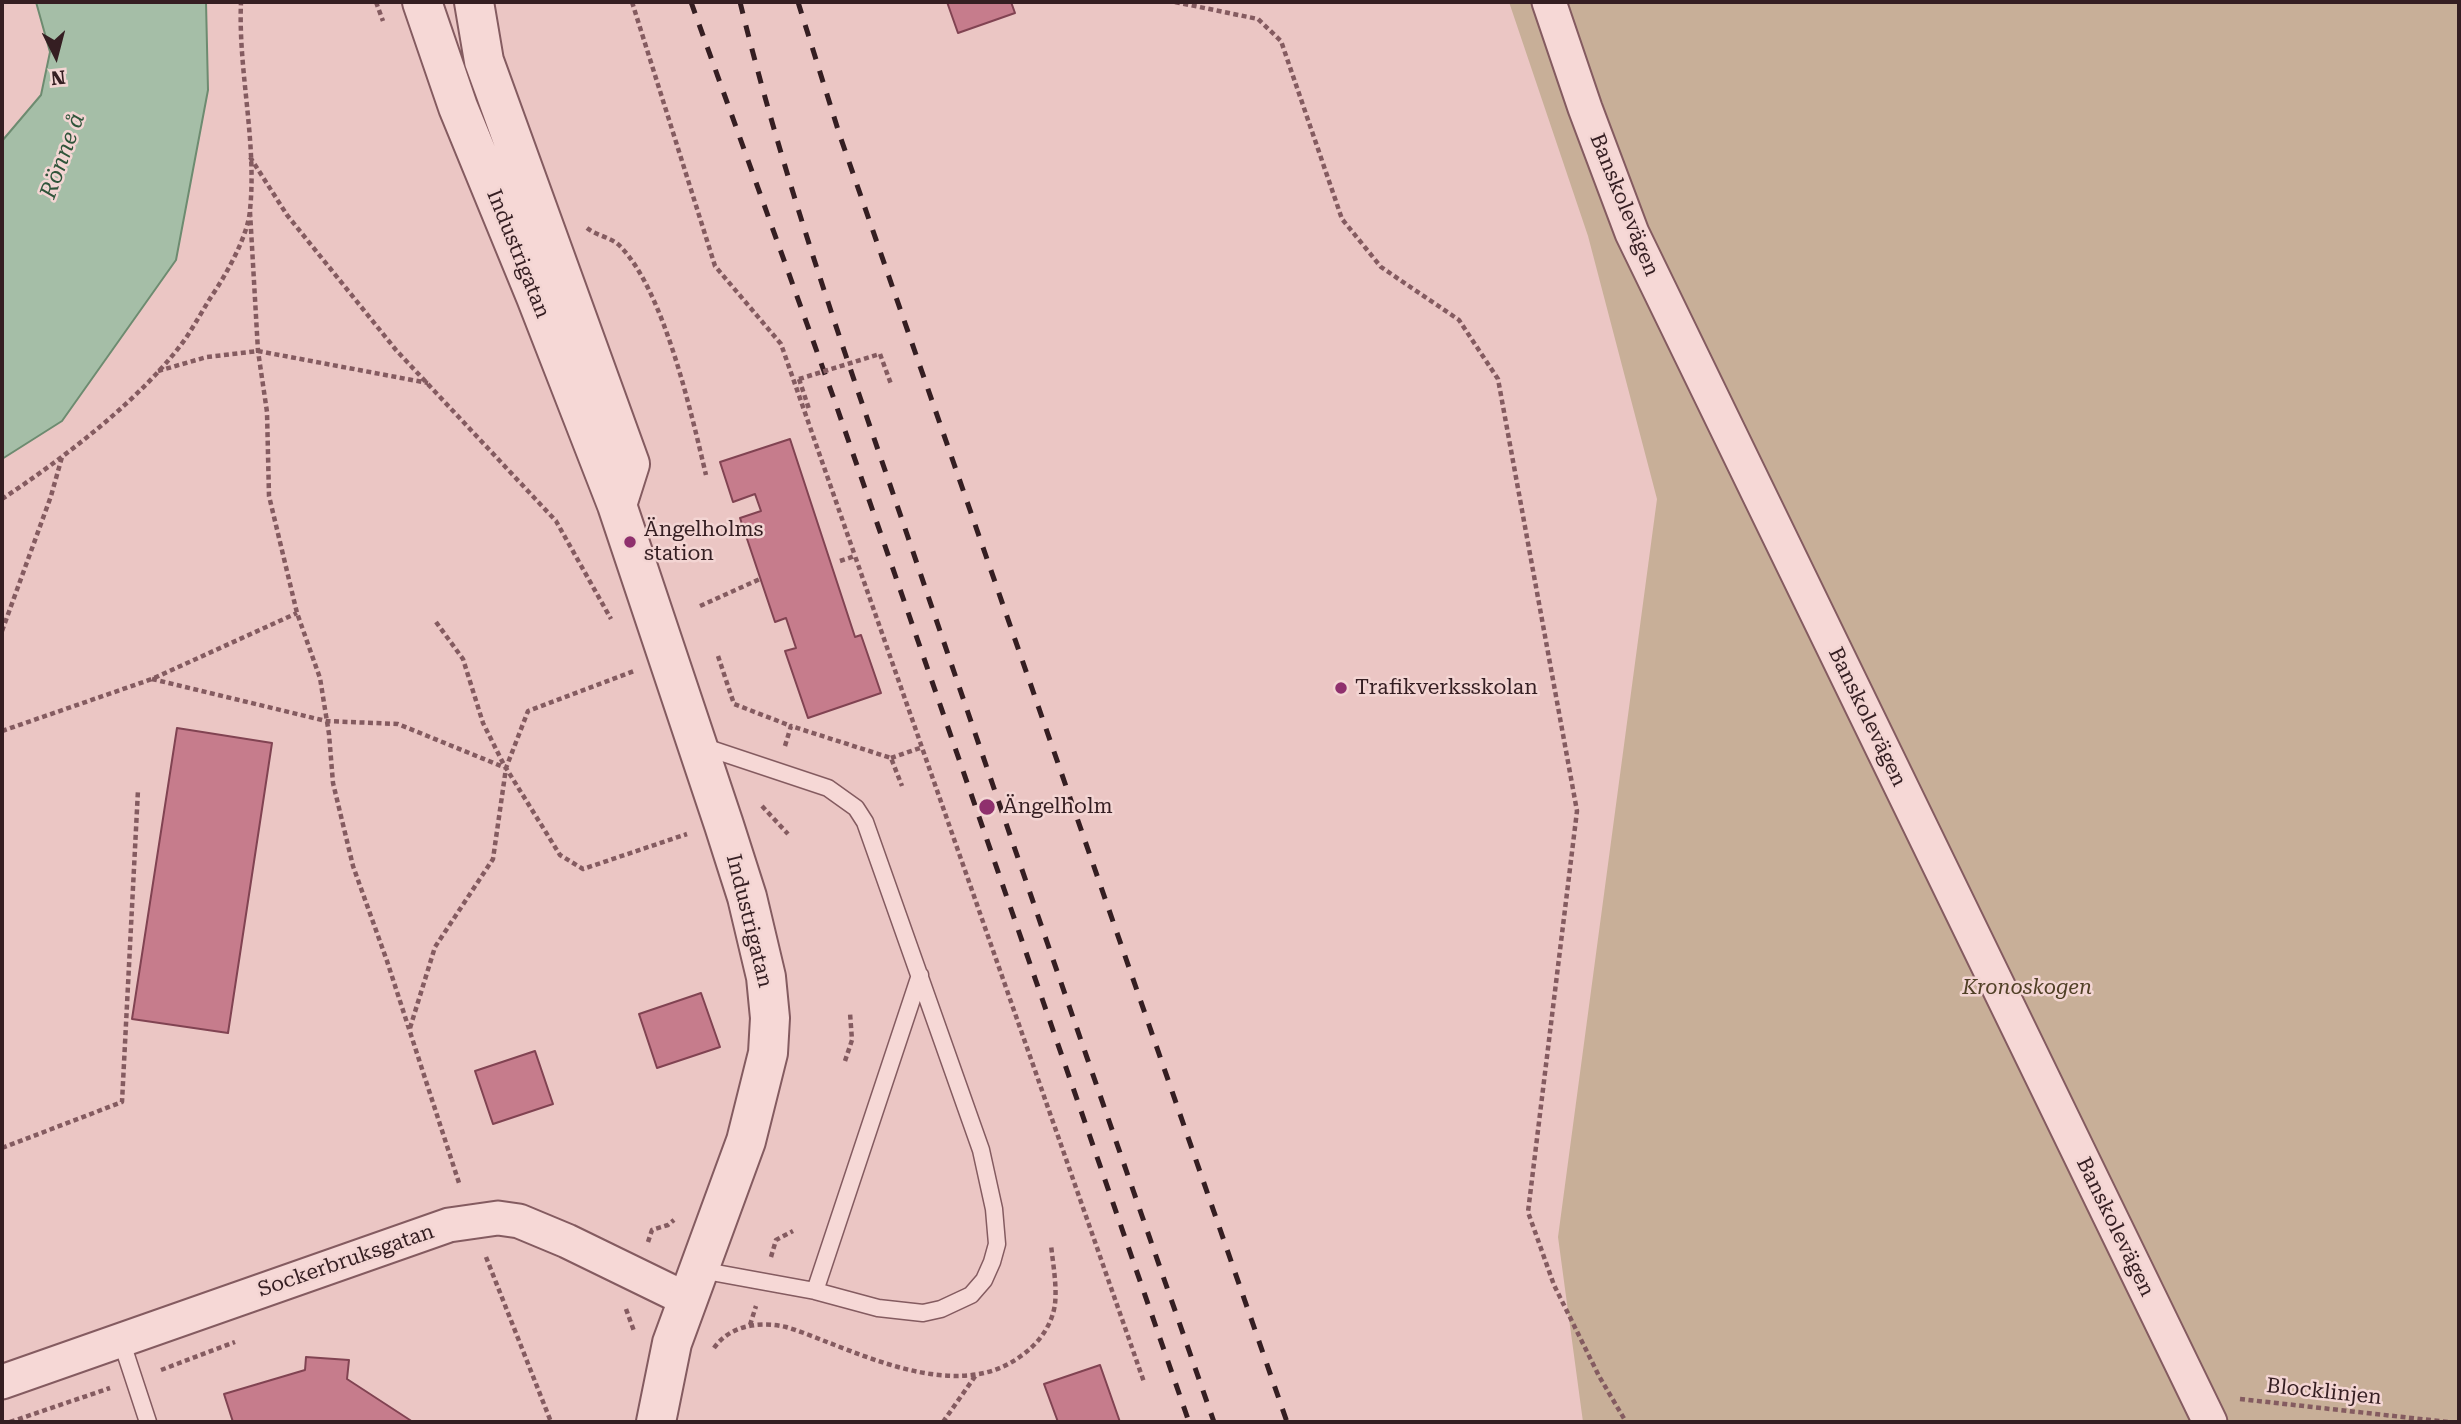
<!DOCTYPE html>
<meta charset="utf-8">
<style>
body{margin:0}
#map{position:relative;width:2461px;height:1424px;overflow:hidden;background:#ebc6c4;font-family:"Roboto Serif",serif}
canvas{display:block}
.frame{position:absolute;inset:0;border:4px solid #351e22;pointer-events:none}
.north{position:absolute;left:21px;top:21px;width:70px;height:70px;-webkit-text-stroke:5px #f3d5d3;paint-order:stroke;rotate:174deg;font-size:19px;font-weight:700;line-height:28px;text-align:center;color:#351e22}
.north::after{content:'';display:block;margin:auto;width:24px;height:32px;background:#351e22;clip-path:polygon(50% 0,100% 100%,50% 72%,0 100%)}
</style>
<div id="map">
<canvas width="2461" height="1424"></canvas>
<div class="frame"></div>
<div class="north">N</div>
</div>
<script>
const ctx = document.querySelector('canvas').getContext('2d');
ctx.lineJoin = 'round';
function fillPath(path, color) {
  ctx.fillStyle = color;
  ctx.fill(path, 'evenodd');
}
function trace(path, color, width, dash) {
  ctx.strokeStyle = color;
  ctx.lineWidth = width;
  ctx.lineCap = dash ? 'butt' : 'round';
  ctx.setLineDash(dash || []);
  ctx.stroke(path);
}
function label(font, color, halo, rows, align = 'center') {
  ctx.font = font + ' "Roboto Serif",serif';
  ctx.lineWidth = 5;
  ctx.setLineDash([]);
  ctx.textBaseline = 'middle';
  ctx.strokeStyle = halo;
  ctx.fillStyle = color;
  for (const [text, x, y, turn = 0] of rows) {
    ctx.save();
    ctx.translate(x, y);
    ctx.rotate((+turn || 0) * Math.PI / 180);
    ctx.textAlign = isNaN(turn) ? turn : align;
    if (halo) ctx.strokeText(text, 0, 0);
    ctx.fillText(text, 0, 0);
    ctx.restore();
  }
}
fillPath(new Path2D(`
 M1509,2h950v1420h-876l-25,-185 99,-738 -69,-263z`), '#c8af98');
const water = new Path2D(`
 M36,2h170l2,88 -32,170 -114,161 -60,38v-318l39,-46 9,-43z`);
fillPath(water, '#a5bea7');
trace(water, '#6d8b70', 2);
const building = new Path2D(`
 M947,2h64l4,11 -57,20z
 M790,439l65,198 6,-2 20,58 -73,25 -23,-67 11,-3 -10,-30 -11,4 -35,-104 21,-7 -6,-17 -22,8 -13,-40z
 M177,728l95,15 -44,290 -96,-14z
 M701,993l19,54 -63,21 -18,-54z
 M535,1051l18,53 -60,20 -18,-53z
 M306,1357l43,3 -2,19 66,43h-180l-9,-28 81,-24z
 M1100,1365l20,57h-62l-14,-38z`);
fillPath(building, '#c67c8c');
trace(building, '#814352', 2);
const service = new Path2D(`
 M699,745l129,43 28,20 9,14 116,328 13,59 3,35 -5,18 -8,18 -13,15 -30,14 -18,4 -45,-5 -63,-17 -115,-21
 M815,1291l105,-316
 M121,1340l27,82`);
const minor = new Path2D(`
 M1549,2l36,106 47,125 578,1189
 M2,1382l447,-157 49,-7 21,3 48,20 119,58`);
const tertiary = new Path2D(`
 M422,2l36,105 78,190 81,208 107,320 23,72 19,80 4,41 -2,35 -22,88 -74,202 -16,79
 M474,2l10,59 146,403 -13,41`);
trace(service, '#845b60', 19);
trace(minor, '#845b60', 37);
trace(tertiary, '#845b60', 42);
trace(new Path2D(`
 M376,2l7,19
 M632,2l83,264 66,78 74,212
 M1175,2l83,17 23,22 61,178 39,48 78,53 39,59 79,432 -49,401 26,73 45,91 27,46
 M250,157l37,58 109,135 160,171 55,98
 M250,212l8,139 9,61 2,84 28,117 23,65 9,56 4,49 20,83 34,95 73,225
 M587,228c10,8 24,9 33,18 44,45 71,166 86,229
 M880,354l11,30
 M158,371l49,-14 51,-6 170,32
 M799,379l10,30
 M2,499c62,-41 141,-101 184,-161 9,-14 17,-28 25,-41 15,-22 37,-61 39,-87 7,-69 -12,-139 -9,-208
 M840,561l15,-5 289,826
 M700,606l60,-27
 M436,622l27,37 20,64 22,44
 M2,631l49,-135 11,-39
 M718,656l16,48 57,22
 M152,679l174,42 72,3 108,44 54,87 23,14 104,-35
 M2,731l150,-52 145,-66
 M785,746l6,-20 100,32 11,28
 M891,758l32,-11
 M762,806l26,28
 M410,1028l25,-81 58,-88 13,-91 22,-57 106,-40
 M845,1061l7,-21 -2,-27
 M2,1148l120,-46 16,-312
 M648,1242l4,-12 16,-5 6,-5
 M486,1257l65,165
 M771,1257l5,-17 17,-9
 M626,1309l8,22
 M750,1325l6,-19
 M714,1348c16,-23 46,-27 72,-21 14,4 28,10 41,15 57,22 138,56 194,14 17,-12 31,-30 34,-52 2,-19 -2,-40 -4,-59
 M161,1370l74,-28
 M2240,1399l208,23
 M10,1422l100,-34
 M943,1422l33,-47`), '#845b60', 4.5, [5, 3.5]);
trace(service, '#f6d8d6', 16);
trace(minor, '#f6d8d6', 33);
trace(tertiary, '#f6d8d6', 38);
trace(new Path2D(`
 M691,2l143,397 355,1023
 M740,2c49,200 120,393 186,588 95,278 191,555 288,832
 M798,2l42,134 447,1286`), '#351e22', 5, [12, 12]);
trace(new Path2D(`
 M799,379l81,-25`), '#845b60', 4.5, [5, 3.5]);
for (const [x, y, r, color] of [
 [630,542,7,"#8f306d"],
 [1341,688,7,"#8f306d"],
 [987,807,9,"#8f306d"]
]) {
  const dot = new Path2D();
  dot.arc(x, y, r, 0, 2 * Math.PI);
  ctx.fillStyle = color;
  ctx.fill(dot);
  trace(dot, '#f3d5d3', 2.5);
}
label('21px', '#351e22', '#f3d5d3', [
 ["Banskolevägen",1624,205,68],
 ["Industrigatan",518,254,68],
 ["Banskolevägen",1867,717,64],
 ["Industrigatan",749,921,76],
 ["Banskolevägen",2115,1227,64],
 ["Sockerbruksgatan",346,1261,-19],
 ["Blocklinjen",2324,1392,6]
]);
label('21px', '#351e22', '#f3d5d3', [
 ["Ängelholms",644,530],
 ["station",644,554],
 ["Trafikverksskolan",1355,688],
 ["Ängelholm",1003,807]
], 'left');
label('italic 21px', '#504026', '#f3d5d3', [
 ["Kronoskogen",2027,988]
]);
label('italic 23px', '#2f543a', '#f3d5d3', [
 ["Rönne å",63,156,-70]
]);
</script>
